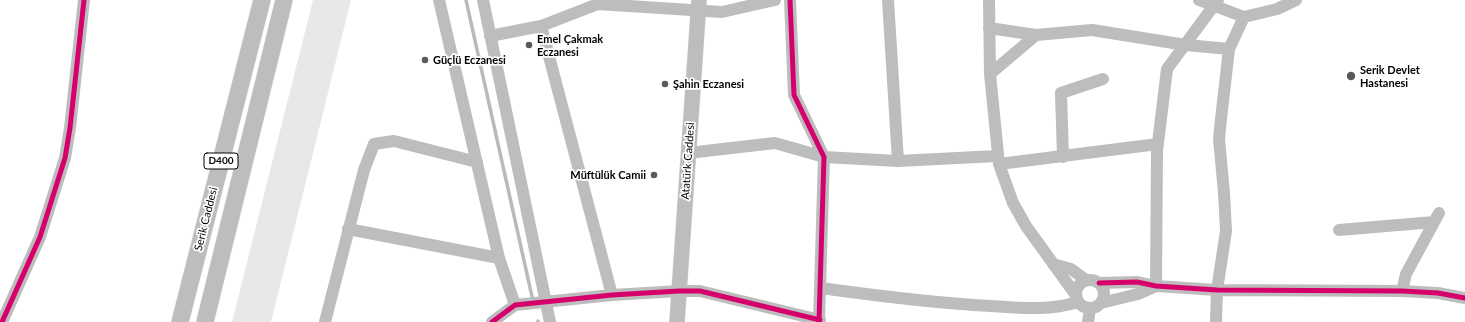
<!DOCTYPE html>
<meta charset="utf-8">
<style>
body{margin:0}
canvas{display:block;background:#fff}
</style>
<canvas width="1465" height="322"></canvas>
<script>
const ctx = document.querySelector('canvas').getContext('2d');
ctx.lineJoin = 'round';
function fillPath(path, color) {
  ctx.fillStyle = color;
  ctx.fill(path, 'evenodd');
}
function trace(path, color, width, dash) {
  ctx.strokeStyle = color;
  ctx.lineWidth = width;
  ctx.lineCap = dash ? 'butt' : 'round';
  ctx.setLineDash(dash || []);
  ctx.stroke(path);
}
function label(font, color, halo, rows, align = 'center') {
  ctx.font = font + ' Lato,sans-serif';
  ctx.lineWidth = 3.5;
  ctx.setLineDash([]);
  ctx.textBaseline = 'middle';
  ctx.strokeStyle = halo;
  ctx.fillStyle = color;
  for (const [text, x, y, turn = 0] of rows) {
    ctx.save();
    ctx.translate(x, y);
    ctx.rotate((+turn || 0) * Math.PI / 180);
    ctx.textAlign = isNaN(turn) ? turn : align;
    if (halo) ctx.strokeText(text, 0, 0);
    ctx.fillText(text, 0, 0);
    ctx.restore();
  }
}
fillPath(new Path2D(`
 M313,0h38l-80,322h-39z`), '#e8e8e8');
trace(new Path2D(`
 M466,0l67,301
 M538,321v1`), '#bababa', 3.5);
const major = new Path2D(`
 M677,322l22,-322`);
const highway = new Path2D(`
 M180,322l82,-322
 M205,322l79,-322`);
trace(major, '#dbdbdb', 16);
trace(highway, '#dbdbdb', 18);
trace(new Path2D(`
 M439,0l60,258 16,47
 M483,0l67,322
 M790,0l4,95 30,62 -5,165
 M888,0l10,161
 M989,0l1,74 9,90 14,39 13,23 49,68
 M1199,0l45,17 33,-8 19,-9
 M541,26l71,269
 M989,28l47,7 56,-5 94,15 43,4
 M490,36l51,-10 57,-22 124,8 53,-12
 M990,74l46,-39
 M688,153l87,-10 49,14 74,4 99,-5
 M1063,157l-2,-64 42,-14
 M999,164l159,-20
 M348,229l151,29
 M1339,230l95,-8
 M1053,264l18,5 15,11
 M1076 294a14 14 0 1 1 28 0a14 14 0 1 1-28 0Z
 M1099,283l38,-1 19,4 61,4 185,1 36,2 27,5
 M1156,286l1,-135 10,-82 51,-69
 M821,288c57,8 113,15 170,18 30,2 58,5 87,-4
 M1402,291l4,-17 33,-61
 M1101,303l37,-9 18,-8
 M2,322l38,-85 25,-79 5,-30 14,-128
 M325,322l39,-152 10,-26 20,-3 83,21
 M492,322l23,-17 97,-10 67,-4h21l120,29
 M1088,322l2,-13
 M1216,322l1,-32 9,-59 -2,-38 -5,-54 2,-20 8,-70 15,-32`), '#bdbdbd', 12);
trace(major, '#bdbdbd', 15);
trace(highway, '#bdbdbd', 17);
trace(new Path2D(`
 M790,0l4,95 30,62 -5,165
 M1099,283l38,-1 19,4 61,4 185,1 36,2 27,5
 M2,322l38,-85 25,-79 5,-30 14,-128
 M492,322l23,-17 97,-10 67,-4h21l120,29`), '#d6006c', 5);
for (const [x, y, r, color] of [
 [529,45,4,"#595959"],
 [425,60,4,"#595959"],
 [1351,76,5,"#595959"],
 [665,84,4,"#595959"],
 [654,175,4,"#595959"]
]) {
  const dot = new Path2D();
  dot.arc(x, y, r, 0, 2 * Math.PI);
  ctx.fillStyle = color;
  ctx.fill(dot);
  trace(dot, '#fff', 1.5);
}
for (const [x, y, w] of [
 [221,161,34]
]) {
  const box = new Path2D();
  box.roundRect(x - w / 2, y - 8, w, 16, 3);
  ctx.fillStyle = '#fff';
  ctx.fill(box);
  trace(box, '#000', 1);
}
label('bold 10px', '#000', null, [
 ["D400",221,161]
]);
label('bold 11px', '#000', '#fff', [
 ["Emel Çakmak",537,39],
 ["Eczanesi",537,52],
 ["Güçlü Eczanesi",433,60],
 ["Serik Devlet",1360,70],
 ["Hastanesi",1360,83],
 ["Şahin Eczanesi",673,84],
 ["Müftülük Camii",646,175,"right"]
], 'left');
label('11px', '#000', '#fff', [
 ["Atatürk Caddesi",688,161,-86],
 ["Serik Caddesi",206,219,-76]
]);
</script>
